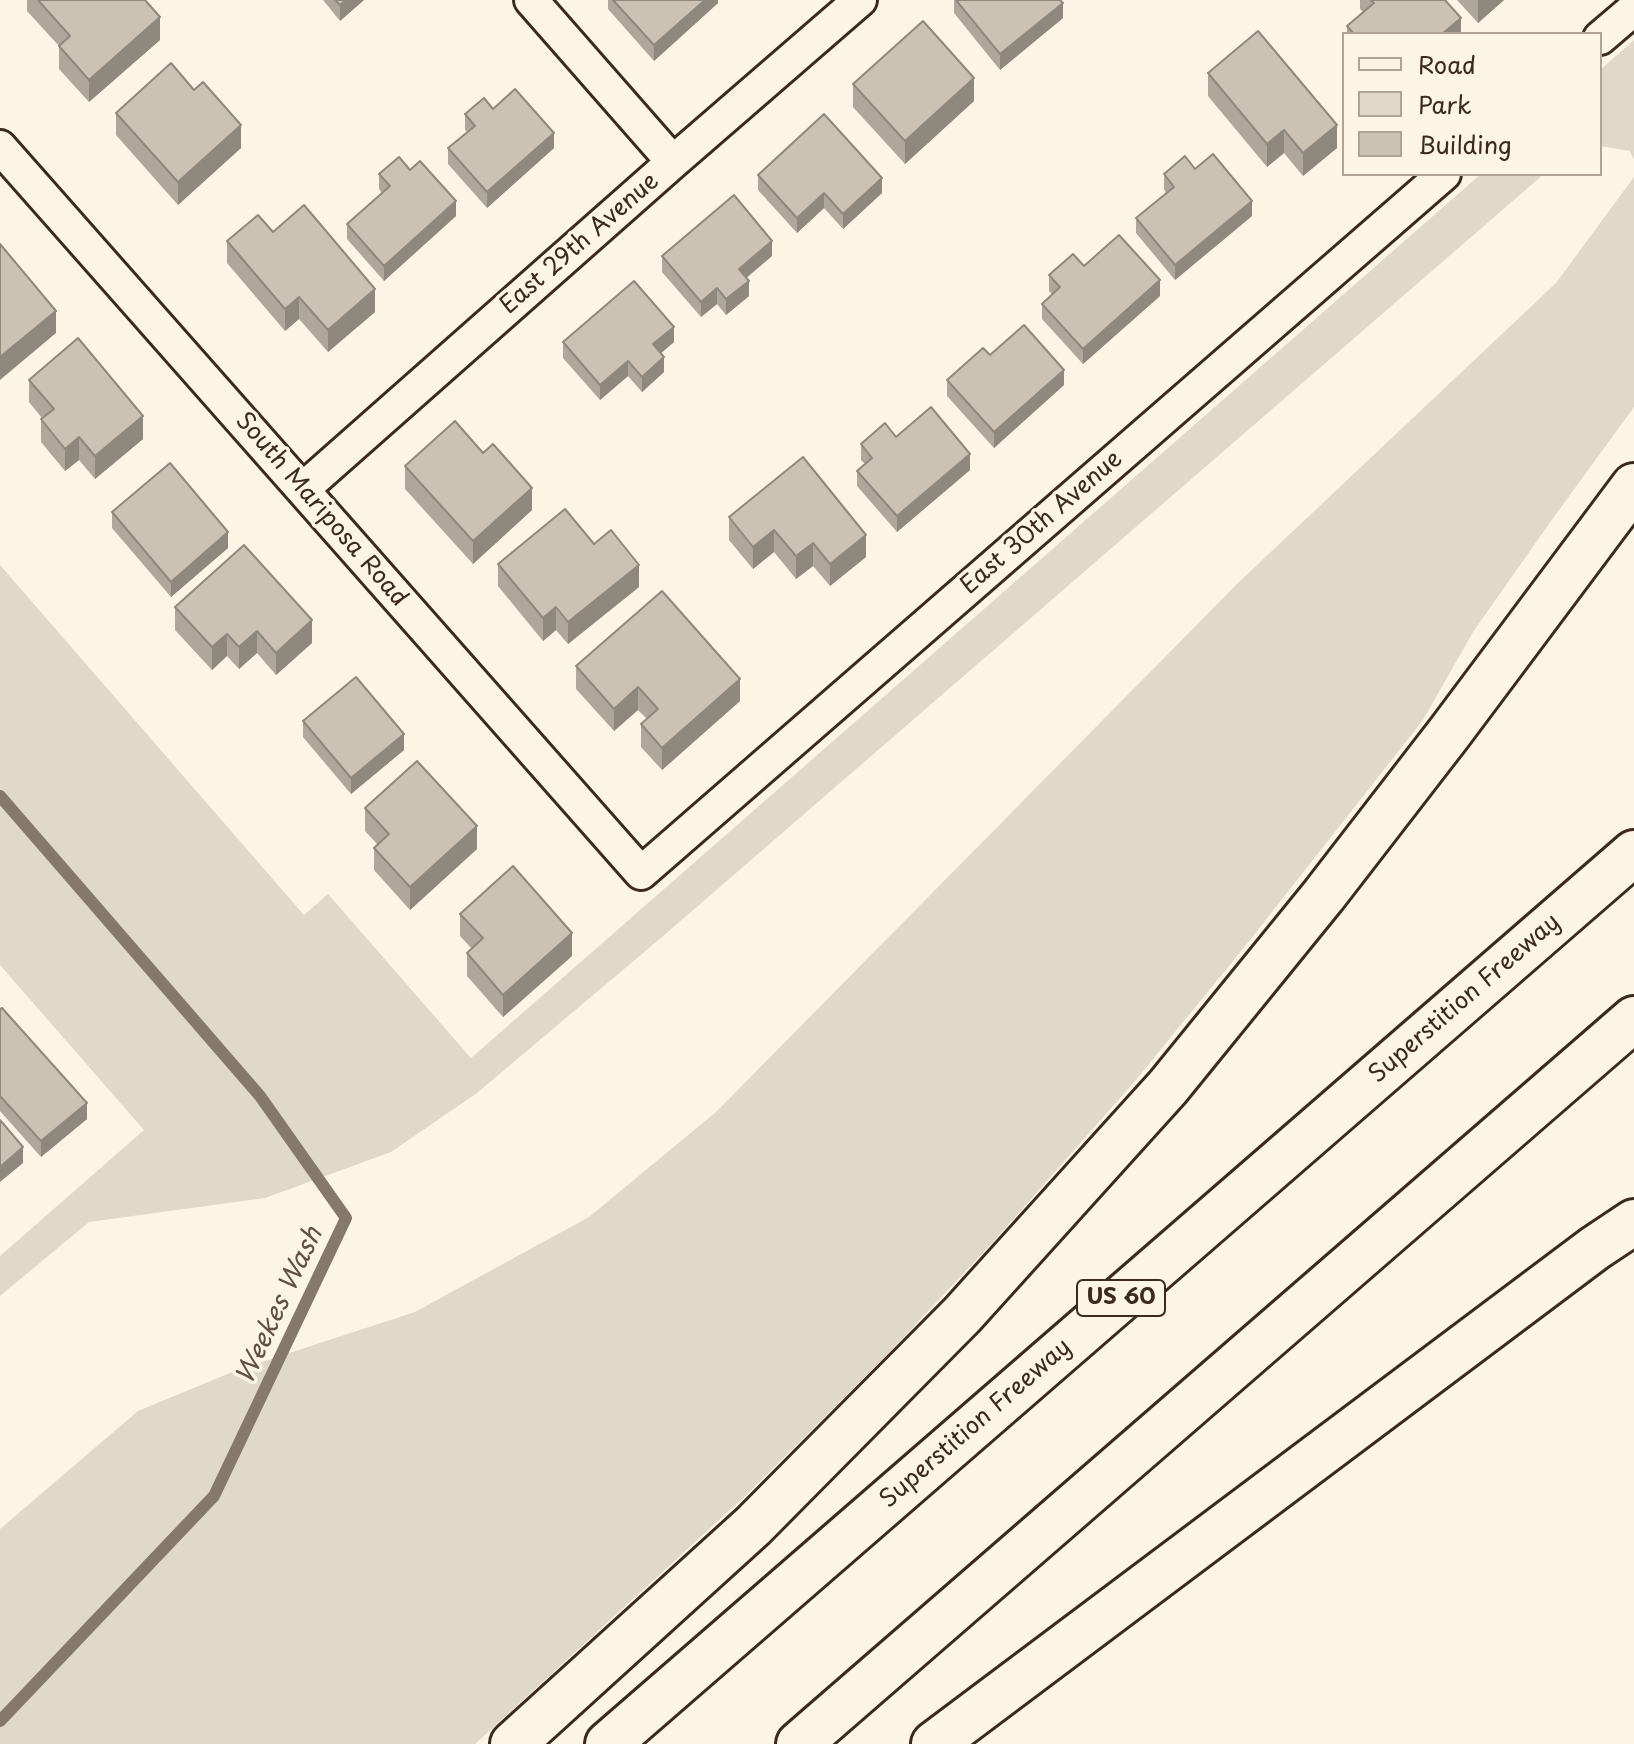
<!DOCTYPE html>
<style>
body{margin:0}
#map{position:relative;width:1634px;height:1744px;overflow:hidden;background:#fcf5e5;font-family:"Playpen Sans",sans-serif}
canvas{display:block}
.legend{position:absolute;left:1342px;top:32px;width:260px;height:144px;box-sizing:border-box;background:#fcf5e5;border:2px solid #afa495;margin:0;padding:10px 14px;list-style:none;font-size:24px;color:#3b2a1e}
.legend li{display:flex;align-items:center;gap:16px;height:40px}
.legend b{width:40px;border:2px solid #afa495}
</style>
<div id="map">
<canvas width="1634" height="1744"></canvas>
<ul class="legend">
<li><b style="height:10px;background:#fcf5e5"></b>Road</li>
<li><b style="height:22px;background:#e0d8c8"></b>Park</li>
<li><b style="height:22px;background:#ccc2b3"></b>Building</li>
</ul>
</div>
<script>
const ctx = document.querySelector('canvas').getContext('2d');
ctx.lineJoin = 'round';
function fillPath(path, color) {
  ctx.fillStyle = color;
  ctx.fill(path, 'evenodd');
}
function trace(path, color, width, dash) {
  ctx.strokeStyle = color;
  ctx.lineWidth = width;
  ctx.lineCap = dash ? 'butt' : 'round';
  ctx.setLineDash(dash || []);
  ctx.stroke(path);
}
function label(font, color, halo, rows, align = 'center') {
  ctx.font = font + ' "Playpen Sans",sans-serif';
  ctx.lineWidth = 7;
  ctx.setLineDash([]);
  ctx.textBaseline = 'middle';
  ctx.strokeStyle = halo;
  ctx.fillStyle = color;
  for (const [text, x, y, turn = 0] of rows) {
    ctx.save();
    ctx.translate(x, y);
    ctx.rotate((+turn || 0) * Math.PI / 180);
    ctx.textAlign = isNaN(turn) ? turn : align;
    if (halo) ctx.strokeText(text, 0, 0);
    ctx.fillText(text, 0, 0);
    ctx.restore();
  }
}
fillPath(new Path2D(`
 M1634,40v120l-4,-9 -30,-5v-76z
 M1481,174h63l-882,763 -185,156 -86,59 -126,46 -176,24 -89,74v-40l144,-126 -144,-165v-400l304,350 24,-21 143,164z
 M1634,177v230l-83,114 -78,111 -50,88 -177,225 -111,136 -141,160 -110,117 -141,140 -268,246h-475v-215l138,-118 99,-41 178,-58 174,-95 127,-105 522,-529 318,-300z`), '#e0d8c8');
trace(new Path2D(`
 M0,796l260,300 86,122 -132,278 -214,225`), '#85796b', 12);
const minor = new Path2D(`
 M531,0l142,162
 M1600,38l34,-29
 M0,147l641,726 803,-699
 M303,489l370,-327 187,-162`);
const motorway = new Path2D(`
 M513,1744l240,-218 209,-211 206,-228 156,-192 126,-163 184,-246
 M608,1744l1026,-891
 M799,1744l835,-725
 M934,1744l661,-496 39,-26`);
trace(minor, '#3b2a1e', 38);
trace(motorway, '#3b2a1e', 50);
trace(minor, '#fcf5e5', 32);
trace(motorway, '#fcf5e5', 44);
fillPath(new Path2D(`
 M27,0h118l15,40 -71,62 -30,-33v-23l-32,-35z
 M323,0h41l-24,21z
 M608,0h110v3l-64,58 -46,-52z
 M954,0h106l3,18 -63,52 -46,-57z
 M1360,0h85l16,34h-114v-8l16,-14 -3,-3z
 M1457,0h47l-26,23z
 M1208,73l129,75 -34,28 -19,-23 -17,14 -59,-71z
 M853,84l121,17 -69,63 -52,-57z
 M493,109l61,39 -67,60 -39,-44v-16l19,-16 -2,-2v-16z
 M116,113l125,35 -63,57 -62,-70z
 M1195,169l57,47 -77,64 -39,-47v-15l30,-25 -2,-4v-15z
 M410,170l46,46 -72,65 -37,-42v-15l35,-31 -3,-4v-15z
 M758,175l124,18 -39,36 -19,-21 -27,25 -39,-43z
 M273,232l102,80 -47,40 -29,-33 -14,12 -58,-68v-22z
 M662,256h110l-26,22 3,18 -23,19 -9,-11 -16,13 -39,-45z
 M1084,266l76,30 -77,68 -41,-45v-15l10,-10 -3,-3v-16z
 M563,342h111l-13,11 3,19 -22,20 -14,-16 -28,24 -37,-42z
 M990,355l74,30 -70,63 -47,-52v-16z
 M29,380l114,59 -48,40 -16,-19 -14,11 -24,-29v-23l1,-1 -13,-16z
 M896,437l74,33 -73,62 -40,-46v-15l8,-7 -4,-4v-16z
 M803,457l63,100 -36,29 -17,-20 -17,13 -22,-27 -21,17 -24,-29v-23z
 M405,466l127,44 -59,54 -68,-75z
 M112,512l116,36 -57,49 -59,-69z
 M594,544l45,43 -71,57 -12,-14 -13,11 -45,-55v-22z
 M175,607l137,36 -36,32 -19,-22 -18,16 -12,-13 -15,14 -37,-40z
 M576,666l164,35 -78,69 -21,-23v-23l6,-5 -9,-9 -24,21 -38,-42z
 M303,721l101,29 -53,44 -48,-57z
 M365,808l112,41 -67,61 -36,-40v-22l4,-3 -13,-14z
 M460,914l112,42 -69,61 -36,-41v-23l5,-4 -12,-13z
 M0,1009l87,110 -46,38 -41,-46z`), '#afa79a');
fillPath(new Path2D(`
 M346,0h18l-24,21v-16z
 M705,0h13v3l-64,58v-16z
 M1478,0h26l-26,23z
 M1063,3v15l-63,52v-16z
 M160,17v23l-71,62v-22z
 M1461,18v16h-19z
 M974,78v23l-69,63v-23z
 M241,125v23l-63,57v-23z
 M1337,125v23l-34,28v-23z
 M1284,130v23l-17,14v-23z
 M554,133v15l-67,60v-16z
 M882,178v15l-39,36v-15z
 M824,193v15l-27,25v-15z
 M456,201v15l-72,65v-15z
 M1252,201v15l-77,64v-15z
 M772,241v15l-33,28v-15z
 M1160,280v16l-77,68v-15z
 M749,281v15l-23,19v-16z
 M717,288v16l-16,13v-15z
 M375,289v23l-47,40v-22z
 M299,297v22l-14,12v-22z
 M56,311v22l-56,47v-23z
 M674,327v15l-21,18v-16z
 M664,357v15l-22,20v-15z
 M628,361v15l-28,24v-15z
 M1064,370v15l-70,63v-16z
 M143,416v23l-48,40v-23z
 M79,437v23l-14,11v-22z
 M970,454v16l-73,62v-16z
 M532,488v22l-59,54v-23z
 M774,530v22l-21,17v-22z
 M228,532v16l-57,49v-15z
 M866,535v22l-36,29v-22z
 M813,543v23l-17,13v-23z
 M639,565v22l-71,57v-22z
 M556,607v23l-13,11v-23z
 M312,620v23l-36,32v-22z
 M257,631v22l-18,16v-22z
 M227,634v22l-15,14v-23z
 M740,679v22l-78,69v-22z
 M638,687v23l-24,21v-22z
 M404,734v16l-53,44v-16z
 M477,826v23l-67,61v-23z
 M572,933v23l-69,61v-22z
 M87,1103v16l-46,38v-16z
 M23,1147v16l-23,19v-15z`), '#8f887d');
const building = new Path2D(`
 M38,0h107l15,17 -71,63 -30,-34 11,-10z
 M335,0h11l-6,5z
 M613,0h92l-51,45z
 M956,0h104l3,3 -63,51z
 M1371,0h74l16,18 -19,16h-88l-7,-8 27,-23z
 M923,21l51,57 -69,63 -52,-57z
 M1258,31l79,94 -34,28 -19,-23 -17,14 -59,-71z
 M171,63l23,27 9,-8 38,43 -63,57 -62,-69z
 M515,89l39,44 -67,59 -39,-44 27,-22 -10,-12 19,-16 9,11z
 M824,114l58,64 -39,36 -19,-21 -27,25 -39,-43z
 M1213,154l39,47 -77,64 -39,-47 38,-31 -10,-13 21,-18 10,13z
 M399,157l11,13 10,-9 36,40 -72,65 -37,-42 43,-38 -11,-12z
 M734,195l38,46 -33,28 10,12 -23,18 -9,-11 -16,14 -39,-46z
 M304,205l71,84 -47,41 -29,-33 -14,12 -58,-68 31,-26 15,17z
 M1119,235l41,45 -77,69 -41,-45 18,-17 -11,-12 24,-21 11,12z
 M0,244l56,67 -56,46z
 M634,281l40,46 -21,17 11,13 -22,20 -14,-16 -28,24 -37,-43z
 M1024,325l40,45 -70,62 -47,-52 36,-32 7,7z
 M78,338l65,78 -48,40 -16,-19 -14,12 -24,-30 13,-10 -25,-29z
 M931,407l39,47 -73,62 -40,-45 15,-13 -11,-14 24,-21 11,14z
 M455,421l28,32 10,-9 39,44 -59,53 -68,-75z
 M803,457l63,78 -36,29 -17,-21 -17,13 -22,-26 -21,17 -24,-30z
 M170,463l58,69 -57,50 -59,-70z
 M565,509l29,35 17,-14 28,35 -71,57 -12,-15 -13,11 -45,-54z
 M244,545l68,75 -36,33 -19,-22 -18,16 -12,-13 -15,13 -37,-40z
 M662,591l78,88 -78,69 -21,-24 17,-15 -20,-22 -24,22 -38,-43z
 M356,677l48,57 -53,44 -48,-57z
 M417,761l60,65 -67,61 -36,-39 15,-14 -24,-26z
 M513,866l59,67 -69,62 -36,-42 16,-15 -23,-24z
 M2,1008l85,95 -46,38 -41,-45v-87z
 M0,1120l23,27 -23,20z`);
fillPath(building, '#ccc2b3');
trace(building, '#8f887d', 2);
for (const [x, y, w] of [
 [1121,1298,88]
]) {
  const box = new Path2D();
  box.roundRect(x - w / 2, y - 18, w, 36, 6);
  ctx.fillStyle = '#fcf5e5';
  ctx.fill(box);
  trace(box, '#3b2a1e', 2);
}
label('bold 22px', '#3b2a1e', null, [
 ["US 60",1121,1298]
]);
label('24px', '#3b2a1e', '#fcf5e5', [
 ["East 29th Avenue",580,244,-41],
 ["South Mariposa Road",321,510,49],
 ["East 30th Avenue",1042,523,-41],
 ["Superstition Freeway",1465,999,-41],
 ["Superstition Freeway",976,1424,-41]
]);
label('italic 26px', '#605144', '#fcf5e5', [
 ["Weekes Wash",280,1306,-65]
]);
</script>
